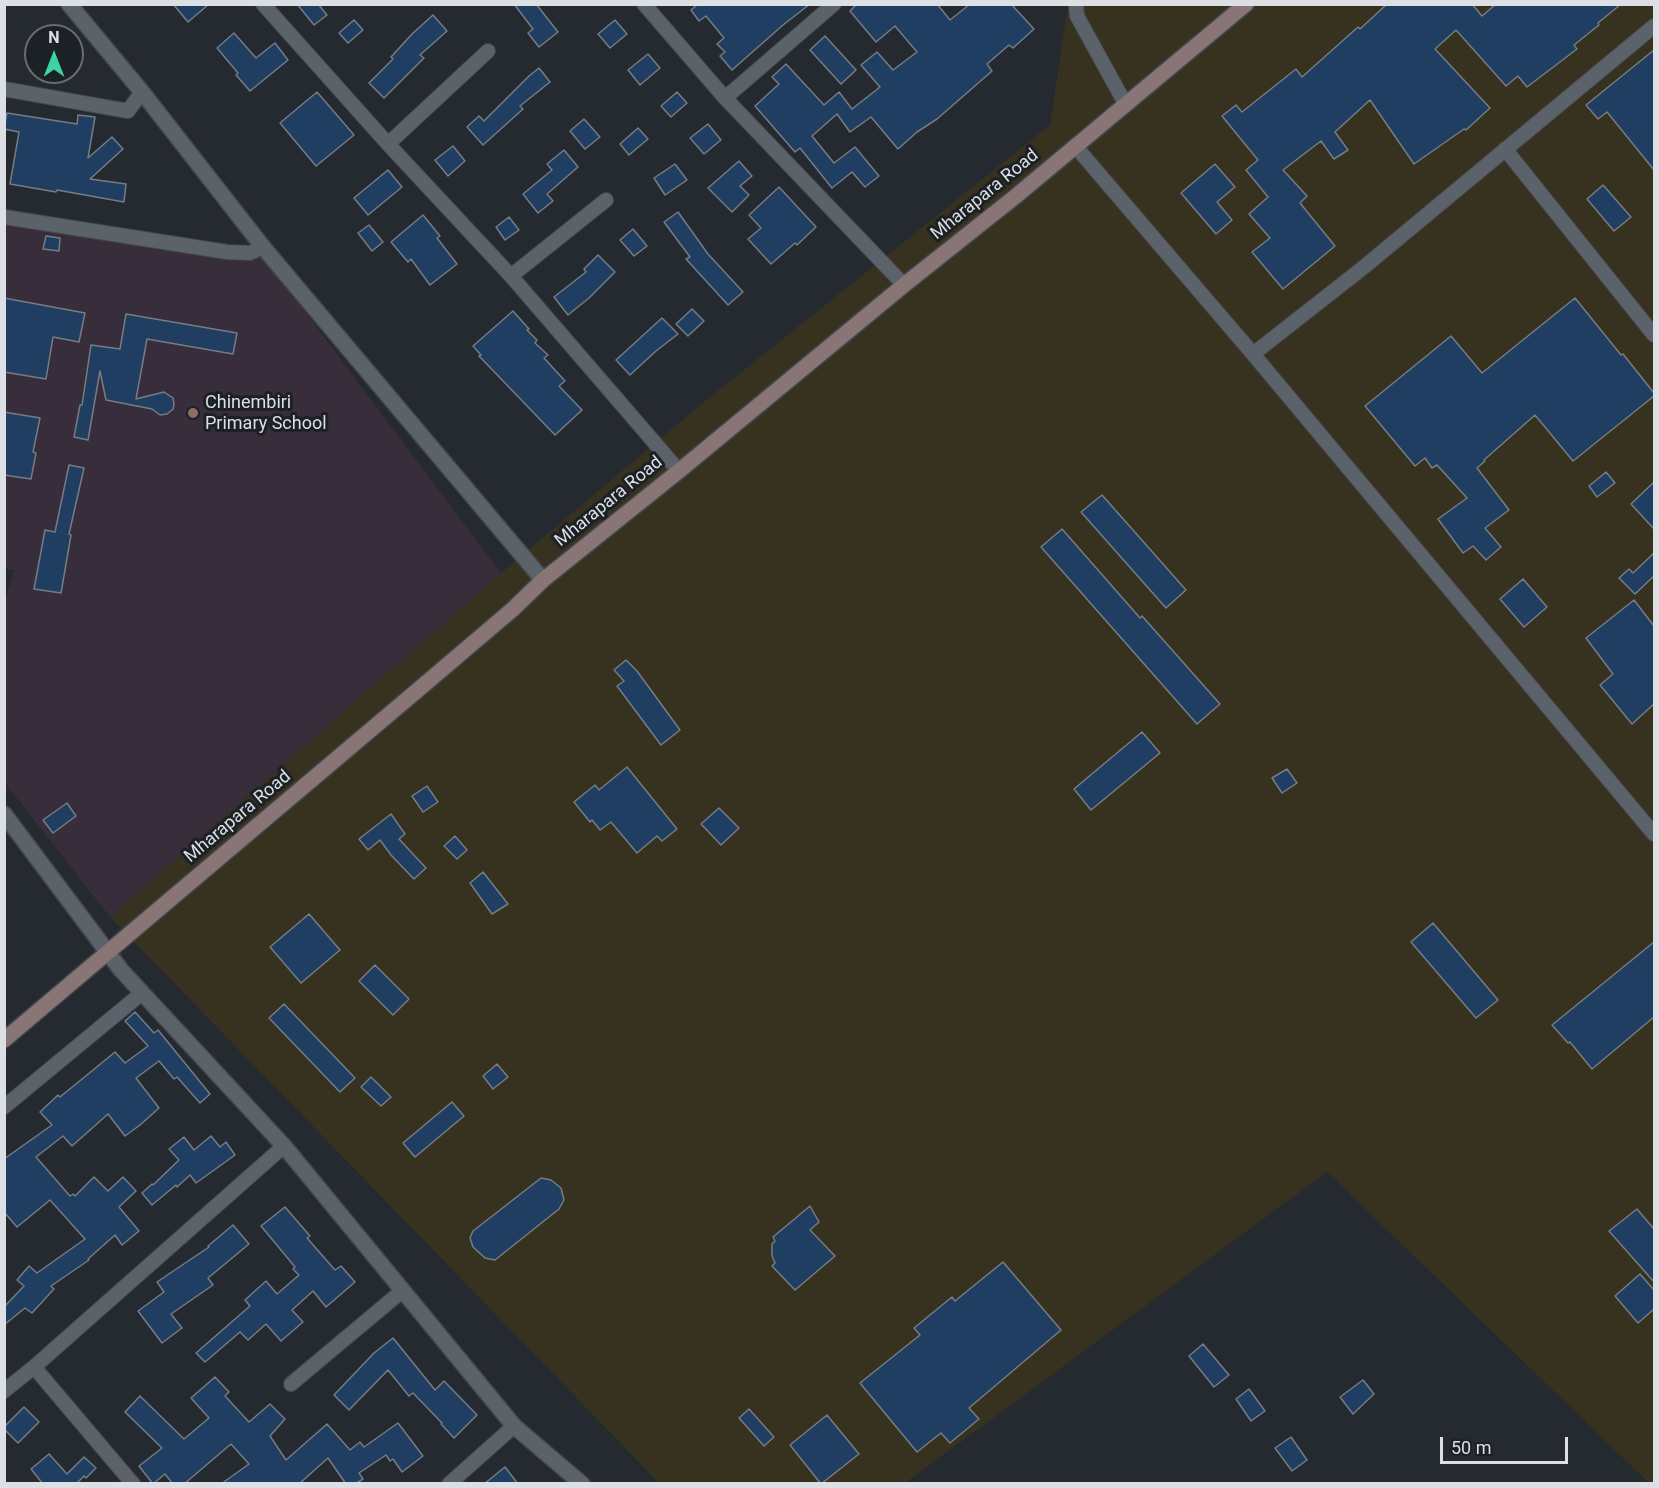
<!DOCTYPE html>
<style>
body{margin:0}
#map{position:relative;width:1659px;height:1488px;overflow:hidden;background:#252a30;font-family:Roboto,sans-serif}
canvas{display:block}
.frame{position:absolute;inset:0;border:6px solid #dcdfe3;pointer-events:none}
.north{position:absolute;left:24px;top:24px;width:60px;height:60px;box-sizing:border-box;background:#1c2126;border:2px solid #696d72;border-radius:50%;rotate:0deg;font-size:16px;font-weight:700;line-height:24px;text-align:center;color:#dcdfe3}
.north::after{content:'';display:block;margin:auto;width:21px;height:27px;background:#3ed4a2;clip-path:polygon(50% 0,100% 100%,50% 72%,0 100%)}
.scale{position:absolute;left:1440px;top:1437px;width:128px;height:27px;box-sizing:border-box;border:3px solid #dcdfe3;border-top:0;padding-left:8px;font-size:18px;line-height:21px;white-space:nowrap;color:#dcdfe3;-webkit-text-stroke:4px #1c2126;paint-order:stroke}
</style>
<div id="map">
<canvas width="1659" height="1488"></canvas>
<div class="frame"></div>
<div class="north">N</div>
<div class="scale">50 m</div>
</div>
<script>
const ctx = document.querySelector('canvas').getContext('2d');
ctx.lineJoin = 'round';
function fillPath(path, color) {
  ctx.fillStyle = color;
  ctx.fill(path, 'evenodd');
}
function trace(path, color, width, dash) {
  ctx.strokeStyle = color;
  ctx.lineWidth = width;
  ctx.lineCap = dash ? 'butt' : 'round';
  ctx.setLineDash(dash || []);
  ctx.stroke(path);
}
function label(font, color, halo, rows, align = 'center') {
  ctx.font = font + ' Roboto,sans-serif';
  ctx.lineWidth = 6;
  ctx.setLineDash([]);
  ctx.textBaseline = 'middle';
  ctx.strokeStyle = halo;
  ctx.fillStyle = color;
  for (const [text, x, y, turn = 0] of rows) {
    ctx.save();
    ctx.translate(x, y);
    ctx.rotate((+turn || 0) * Math.PI / 180);
    ctx.textAlign = isNaN(turn) ? turn : align;
    if (halo) ctx.strokeText(text, 0, 0);
    ctx.fillText(text, 0, 0);
    ctx.restore();
  }
}
fillPath(new Path2D(`
 M1068,5h586v1478h-5l-322,-311 -422,311h-246l-549,-566 391,-344 198,-167 351,-281z`), '#37311f');
fillPath(new Path2D(`
 M5,208l260,50 236,315 -391,344 -105,-134 -1,-177 10,-36 -10,-2z`), '#382d3b');
const building = new Path2D(`
 M173,4h36l-21,18z
 M297,4h21l9,11 -13,10z
 M514,4h22l22,28 -19,15 -11,-14 5,-4z
 M698,4h112l-27,21 -51,45 -12,-14 5,-4 -8,-8 7,-6 -18,-22 -7,5 -8,-11z
 M857,4h80l13,16 20,-16h41l23,25 -21,19 -4,-3 -22,19 5,7 -55,48 -20,13 -19,17 -27,-32 -21,15 -13,-18 -25,22 22,27 21,-16 24,29 -14,11 -13,-15 -20,16 -32,-40 -5,4 -40,-46 24,-22 -7,-7 14,-13 38,41 15,-13 13,17 28,-22 -19,-22 16,-13 16,18 24,-18 -22,-26 -19,16 -26,-31z
 M1387,4h85l10,12 14,-12h125l-23,19 1,2 -25,20 3,4 -50,38 -9,-11 -12,10 -50,-56 -21,19 55,59 -24,22 -2,-1 -50,35 -44,-64 -35,32 13,18 -14,9 -13,-18 -38,29 24,26 -7,7 35,43 -52,43 -31,-37 18,-14 -21,-24 19,-17 -22,-27 12,-10 -36,-44 14,-11 6,7 54,-43 6,8 56,-50 2,2z
 M433,15l14,16 -27,24 4,3 -40,40 -15,-15 24,-24 -2,-2 21,-23z
 M354,20l9,10 -15,13 -9,-10z
 M615,20l12,14 -17,14 -12,-14z
 M234,33l22,25 19,-15 13,17 -38,31 -14,-16 2,-2 -21,-25z
 M825,36l31,34 -15,14 -31,-34z
 M1654,50v120l-47,-58 -9,7 -12,-14z
 M648,54l12,14 -20,17 -12,-15z
 M539,68l11,14 -30,24 3,3 -40,36 -16,-18 12,-11 5,5 45,-45z
 M317,92l37,43 -38,31 -36,-43z
 M677,92l10,11 -16,14 -10,-11z
 M7,113l70,11 1,-9 17,2 -7,41 24,-21 11,12 -33,30 36,5 -2,18 -67,-12 -1,2 -46,-8 9,-52 -15,-3z
 M584,119l16,18 -15,12 -15,-18z
 M708,124l13,16 -17,14 -14,-16z
 M638,128l10,11 -19,16 -9,-11z
 M453,146l12,15 -17,15 -13,-16z
 M564,150l14,17 -31,27 6,7 -15,12 -15,-19 29,-24 -5,-6z
 M739,161l13,15 -12,10 9,9 -17,17 -24,-24z
 M675,164l12,16 -22,15 -11,-17z
 M1215,164l20,23 -18,15 15,18 -16,14 -35,-41z
 M388,170l14,17 -34,28 -14,-17z
 M1603,185l28,32 -17,14 -27,-32z
 M779,187l37,40 -19,18 -2,-2 -24,21 -23,-25 13,-11 -12,-13z
 M678,212l30,42 35,38 -15,13 -42,-46 4,-2 -26,-35z
 M423,215l17,21 -3,2 20,26 -27,21 -19,-26 -3,3 -17,-20z
 M509,217l10,13 -14,10 -9,-13z
 M369,225l14,17 -11,9 -14,-18z
 M633,229l14,17 -13,10 -14,-16z
 M46,236l14,2 -1,13 -16,-2z
 M598,255l17,17 -26,26 -21,17 -14,-18 32,-25 -2,-3z
 M4,298l81,15 -6,29 -26,-5 -7,42 -42,-7z
 M1575,298l46,57 2,-1 31,39v3l-81,65 -38,-46 -51,45 1,1 -8,7 32,42 -24,18 16,19 -15,13 -13,-14 -10,7 -25,-34 29,-21 -30,-33 -5,3 -7,-10 -10,8 -50,-60 86,-70 31,37z
 M692,309l12,12 -16,15 -12,-12z
 M513,311l16,18 -2,1 10,10 -2,3 13,12 -4,3 21,23 -6,5 23,24 -27,25 -76,-79 2,-1 -8,-9z
 M126,314l111,19 -4,21 -86,-15 -11,60 28,-7 9,6 1,7 -1,4 -6,5 -7,1 -8,-6 -46,-9 -6,-29 -12,69 -14,-3 6,-32h2l9,-60 29,4z
 M662,318l16,16 -22,17 -26,24 -14,-15z
 M4,412l36,6 -7,34 3,1 -5,26 -27,-4z
 M69,465l15,3 -15,66 2,1 -10,58 -27,-4 11,-59 10,2z
 M1606,472l9,11 -18,14 -8,-11z
 M1654,482v47l-23,-25z
 M1102,495l84,95 -20,18 -85,-96z
 M1062,529l78,89 2,-2 78,88 -23,20 -156,-177z
 M1654,553v23l-19,18 -16,-16 10,-9 4,4z
 M1523,579l24,28 -23,20 -24,-28z
 M1634,600l20,26v78l-22,20 -32,-39 13,-11 -27,-36z
 M626,660l11,11 43,59 -19,15 -44,-59 7,-5 -10,-11z
 M1142,732l18,21 -69,57 -17,-21z
 M627,767l50,62 -15,12 -5,-5 -20,17 -26,-31 -11,8 -8,-10 -2,2 -16,-20 21,-17 4,5z
 M1287,769l10,14 -15,10 -10,-15z
 M427,786l11,16 -15,10 -11,-16z
 M67,803l9,13 -23,17 -10,-13z
 M719,808l20,20 -18,17 -20,-21z
 M391,814l14,20 -6,5 27,29 -12,11 -23,-24 -11,-15 -12,10 -9,-11z
 M455,836l12,14 -10,9 -13,-13z
 M483,872l25,32 -16,10 -22,-31z
 M309,914l31,36 -39,33 -31,-36z
 M1433,923l65,77 -22,18 -65,-76z
 M1654,942v75l-62,52 -22,-27 -2,1 -16,-18z
 M375,965l34,34 -16,16 -34,-34z
 M284,1004l71,74 -15,14 -71,-74z
 M135,1012l19,21 4,-3 52,64 -10,9 -23,-26 -3,2 -15,-18 -23,17 23,30 -19,17 -15,11 -17,-22 -36,32 -9,-10 -27,21 34,39 3,-2 2,2 19,-19 14,14 15,-14 13,14 -17,16 20,24 -17,14 -7,-10 -27,24 1,1 -38,26 3,3 -22,24 -7,-5 -21,17v-18l20,-21 -7,-6 12,-14 8,7 48,-34 -35,-39 -33,27 -13,-15v-53l48,-34 -12,-13 18,-17 2,2 55,-45 10,11 23,-17 -23,-25z
 M497,1064l11,13 -15,12 -10,-13z
 M371,1077l20,20 -10,9 -20,-19z
 M452,1102l12,14 -49,41 -12,-14z
 M211,1136l9,11 6,-5 9,13 -39,28 -6,-8 -13,12 -1,-2 -24,20 -10,-12 10,-9 1,1 26,-25 -10,-11 15,-12 10,13z
 M541,1178l10,2 10,8 3,12 -5,9 -64,51 -10,-2 -12,-11 -3,-9 3,-7z
 M810,1206l9,16 -9,8 25,26 -40,34 -23,-24 3,-3 -3,-7v-12l3,-3 -2,-4z
 M285,1207l25,29 -3,2 28,32 6,-4 14,16 -29,25 -13,-16 -21,19 11,12 -22,19 -15,-17 -18,16 -8,-8 -35,30 -9,-9 54,-47 -5,-6 21,-19 11,13 22,-19 -6,-6 2,-2 -34,-41z
 M1637,1209l17,20v53l-45,-51z
 M233,1225l16,19 -41,34 5,7 -42,29 11,14 -20,15 -24,-32 26,-19 -7,-10 52,-35 -1,-1z
 M1003,1262l58,68 -92,78 10,11 -29,24 -9,-10 -24,19 -57,-69 60,-48 -6,-7 38,-31 3,4z
 M1640,1274l14,16v19l-16,14 -23,-27z
 M393,1338l42,52 9,-9 33,34 -23,23 -13,-14 1,-1 -29,-30 -4,3 -21,-26 -39,40 -15,-15 40,-42z
 M1203,1344l26,31 -15,12 -25,-31z
 M215,1377l14,15 -4,4 24,26 21,-18 15,15 -15,17 16,24 41,-36 23,26 10,-8 4,5 34,-24 25,33 -21,16 -9,-13 -3,2 -4,-6 -27,18 4,6 -8,5h-9l-18,-26 -29,26h-78l28,-20 -18,-20 -47,40h-11l-8,-10 -12,10 -14,-18 23,-18 -37,-36 15,-16 44,43 25,-21 -18,-20z
 M1363,1380l11,14 -21,20 -13,-17z
 M1249,1389l16,22 -14,10 -15,-22z
 M24,1407l15,15 -21,21 -14,-14v-2z
 M749,1409l25,28 -10,9 -25,-28z
 M827,1415l32,39 -38,30 -31,-39z
 M1291,1437l16,23 -15,11 -17,-23z
 M49,1454l18,20 17,-17 12,11 -10,10 -2,-2 -8,8h-33l-12,-15z
 M505,1467l13,17h-34z`);
fillPath(building, '#203e61');
trace(building, '#767c83', 1.5);
const minor = new Path2D(`
 M263,4l125,140 123,132 168,195
 M644,4l81,94 179,187
 M1076,4l1,12 49,89
 M4,89l124,22 14,-19
 M725,98l109,-94
 M388,144l100,-93
 M1076,147l177,207 401,480
 M1505,149l149,186
 M4,217l223,35 23,1 13,-6
 M511,276l95,-76
 M1253,354l111,-87 290,-241
 M4,1107l138,-114
 M34,1367l99,117
 M291,1384l111,-93
 M4,1391l30,-24 250,-221
 M449,1484l65,-58`);
const tertiary = new Path2D(`
 M69,4l73,88 121,155 280,333
 M4,814l117,156 163,176 230,280 68,58`);
const secondary = new Path2D(`
 M4,1040l415,-351 94,-80 30,-29 136,-109 225,-186 112,-89 230,-192`);
trace(minor, '#44484d', 16);
trace(tertiary, '#44484d', 18);
trace(secondary, '#44484d', 18);
trace(minor, '#5c6269', 14);
trace(tertiary, '#5c6269', 15);
trace(secondary, '#897575', 15);
for (const [x, y, r, color] of [
 [193,413,6,"#8d6e63"]
]) {
  const dot = new Path2D();
  dot.arc(x, y, r, 0, 2 * Math.PI);
  ctx.fillStyle = color;
  ctx.fill(dot);
  trace(dot, '#1c2126', 2);
}
label('18px', '#dcdfe3', '#1c2126', [
 ["Mharapara Road",985,195,-39],
 ["Mharapara Road",609,502,-39],
 ["Mharapara Road",238,817,-40]
]);
label('18px', '#dcdfe3', '#1c2126', [
 ["Chinembiri",205,403],
 ["Primary School",205,424]
], 'left');
</script>
